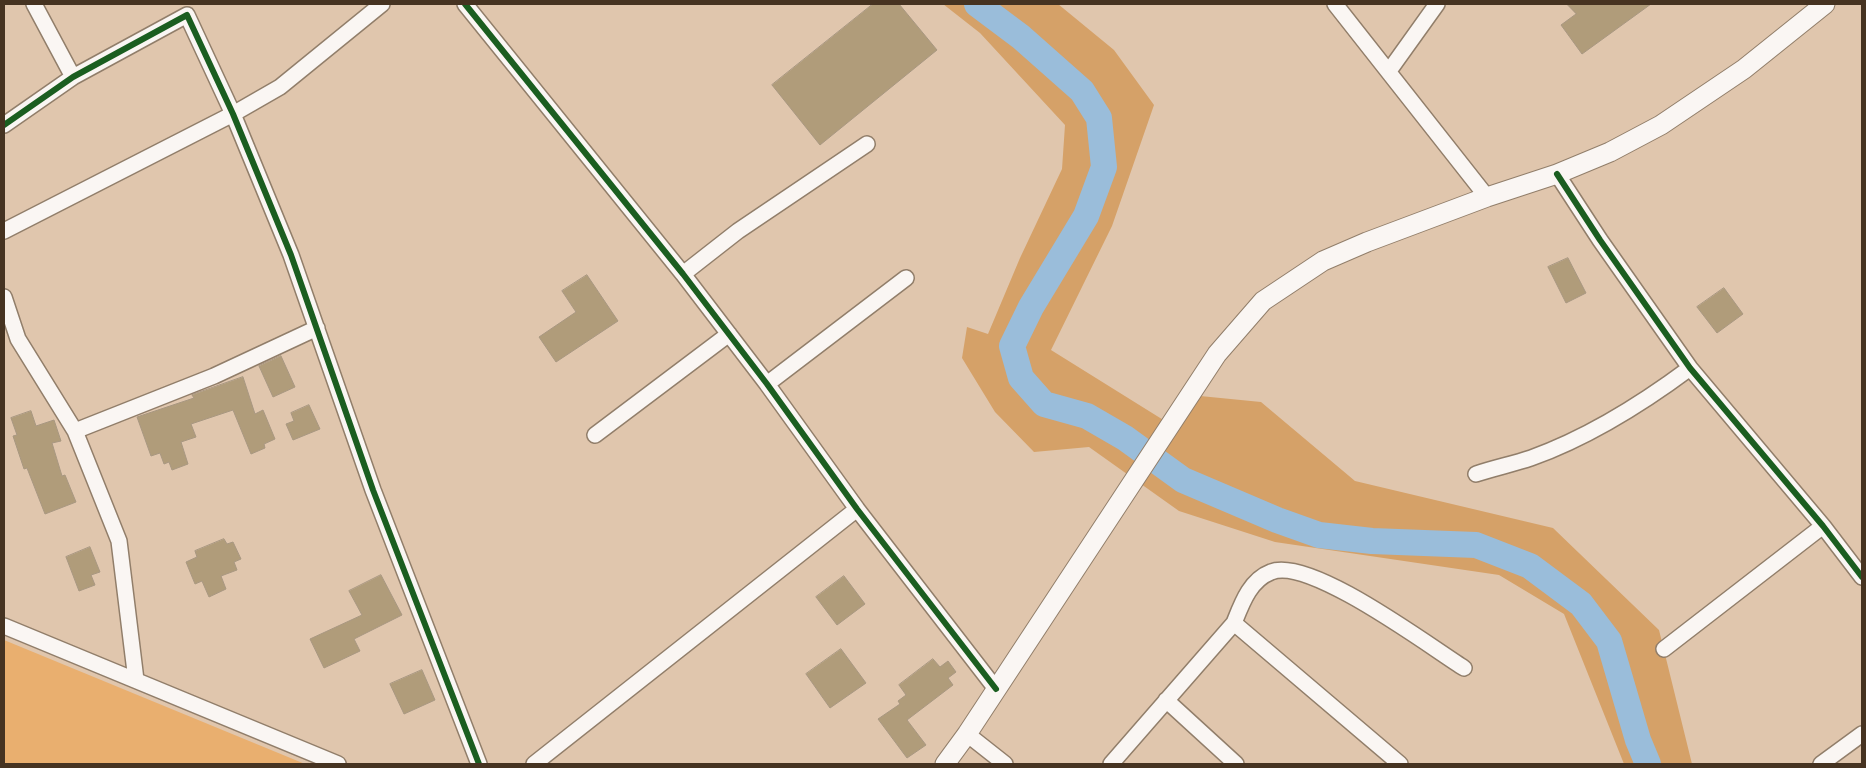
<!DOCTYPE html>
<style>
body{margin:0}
#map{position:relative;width:1866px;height:768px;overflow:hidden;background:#e0c6ad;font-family:Figtree,sans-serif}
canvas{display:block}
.frame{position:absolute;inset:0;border:5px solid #463321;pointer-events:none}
</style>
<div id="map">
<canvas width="1866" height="768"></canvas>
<div class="frame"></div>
</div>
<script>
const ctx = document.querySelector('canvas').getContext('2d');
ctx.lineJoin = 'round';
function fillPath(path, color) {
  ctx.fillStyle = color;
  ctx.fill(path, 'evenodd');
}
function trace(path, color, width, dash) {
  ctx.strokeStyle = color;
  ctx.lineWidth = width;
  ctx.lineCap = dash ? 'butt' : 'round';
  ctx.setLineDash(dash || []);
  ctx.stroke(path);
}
fillPath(new Path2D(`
 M4,640l301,124h-301z`), '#e9af6f');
fillPath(new Path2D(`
 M943,4h115l56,46 40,55 -42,121 -61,124 122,76 17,-31 71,7 94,79 198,47 106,102 33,134h-68l-60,-150 -65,-39 -224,-33 -96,-31 -90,-64 -55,5 -39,-40 -33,-54 5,-31 21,7 32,-76 42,-89 3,-44 -85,-92z`), '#d5a168');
trace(new Path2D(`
 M977,4l44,33 61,54 17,27 5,49 -18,49 -55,91 -19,39 9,32 23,26 43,12 38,22 58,42 94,40 42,15 53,6 104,4 54,21 51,38 28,37 29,99 10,24`), '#9abdda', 26);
const building = new Path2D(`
 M873,4h26l38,46 -117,95 -48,-60z
 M1567,4h84l-69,50 -21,-29 15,-11z
 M1568,258l18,35 -20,10 -18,-36z
 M587,275l31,46 -62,41 -17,-25 37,-25 -14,-21z
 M1724,288l19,26 -26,19 -20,-26z
 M281,356l14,31 -22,10 -14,-31z
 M243,377l12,37 8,-4 12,29 -11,5 1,4 -14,6 -18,-44 -42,14 5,13 -15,5 7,22 -16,6 -3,-8 -5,2 -4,-11 -9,3 -14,-39 57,-19 -2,-3z
 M309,405l11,24 -27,11 -7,-16 8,-3 -3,-8z
 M31,411l5,15 18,-6 7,21 -9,2 10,33 3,-1 11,27 -31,12 -18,-46 -3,1 -11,-33 4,-1 -6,-17z
 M224,539l3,5 6,-2 8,17 -7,3 3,8 -16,6 5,13 -17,8 -7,-16 -7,3 -9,-22 11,-5 -2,-6z
 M90,547l10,25 -9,3 4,10 -16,6 -13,-34z
 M381,575l21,40 -48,24 6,12 -36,17 -14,-29 52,-24 -13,-24z
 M844,576l21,28 -28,21 -21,-28z
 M841,649l25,34 -36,25 -24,-34z
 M933,659l7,8 8,-6 8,11 -8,6 5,7 -46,35 19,25 -19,13 -29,-39 22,-15 -2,-3 8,-6 -7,-10z
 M422,670l13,30 -31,14 -14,-30z`);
fillPath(building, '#b09c7a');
trace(building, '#a89781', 1);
const minor = new Path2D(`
 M34,4l39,73
 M465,4l218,270 84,110 90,125 139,180
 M1335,4l152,193
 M1389,71l48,-67
 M4,125l69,-48 114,-62 46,99 58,141 82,235 106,274
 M1557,174l43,66 90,128 133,158 39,51
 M4,231l229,-117 47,-27 102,-83
 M683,274l55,-43 129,-87
 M4,297l14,42 57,92 44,110 17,139
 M767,384l139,-106
 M75,431l139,-55 103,-48
 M595,435l134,-101
 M1476,474c18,-6 37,-10 55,-16 56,-20 112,-55 159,-90
 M1234,623l166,141
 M4,626l334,138
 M1664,649l159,-123
 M1166,700l70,64
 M967,734l38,30
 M534,764l323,-255
 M1111,764l123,-141c8,-20 16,-43 37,-51 38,-16 158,74 193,96
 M1821,764l41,-30`);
const major = new Path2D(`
 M945,764l22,-30 250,-380 46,-53 60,-40 44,-19 120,-45 70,-23 53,-22 51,-27 83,-56 81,-65`);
trace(minor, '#917e6a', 18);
trace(major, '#917e6a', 21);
trace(minor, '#faf6f3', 15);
trace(major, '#faf6f3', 19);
trace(new Path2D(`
 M465,4l218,270 84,110 90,125 139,180
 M4,125l69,-48 114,-62 46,99 58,141 82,235 106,274
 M1557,174l43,66 90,128 133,158 39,51`), '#1b5e20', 6);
</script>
